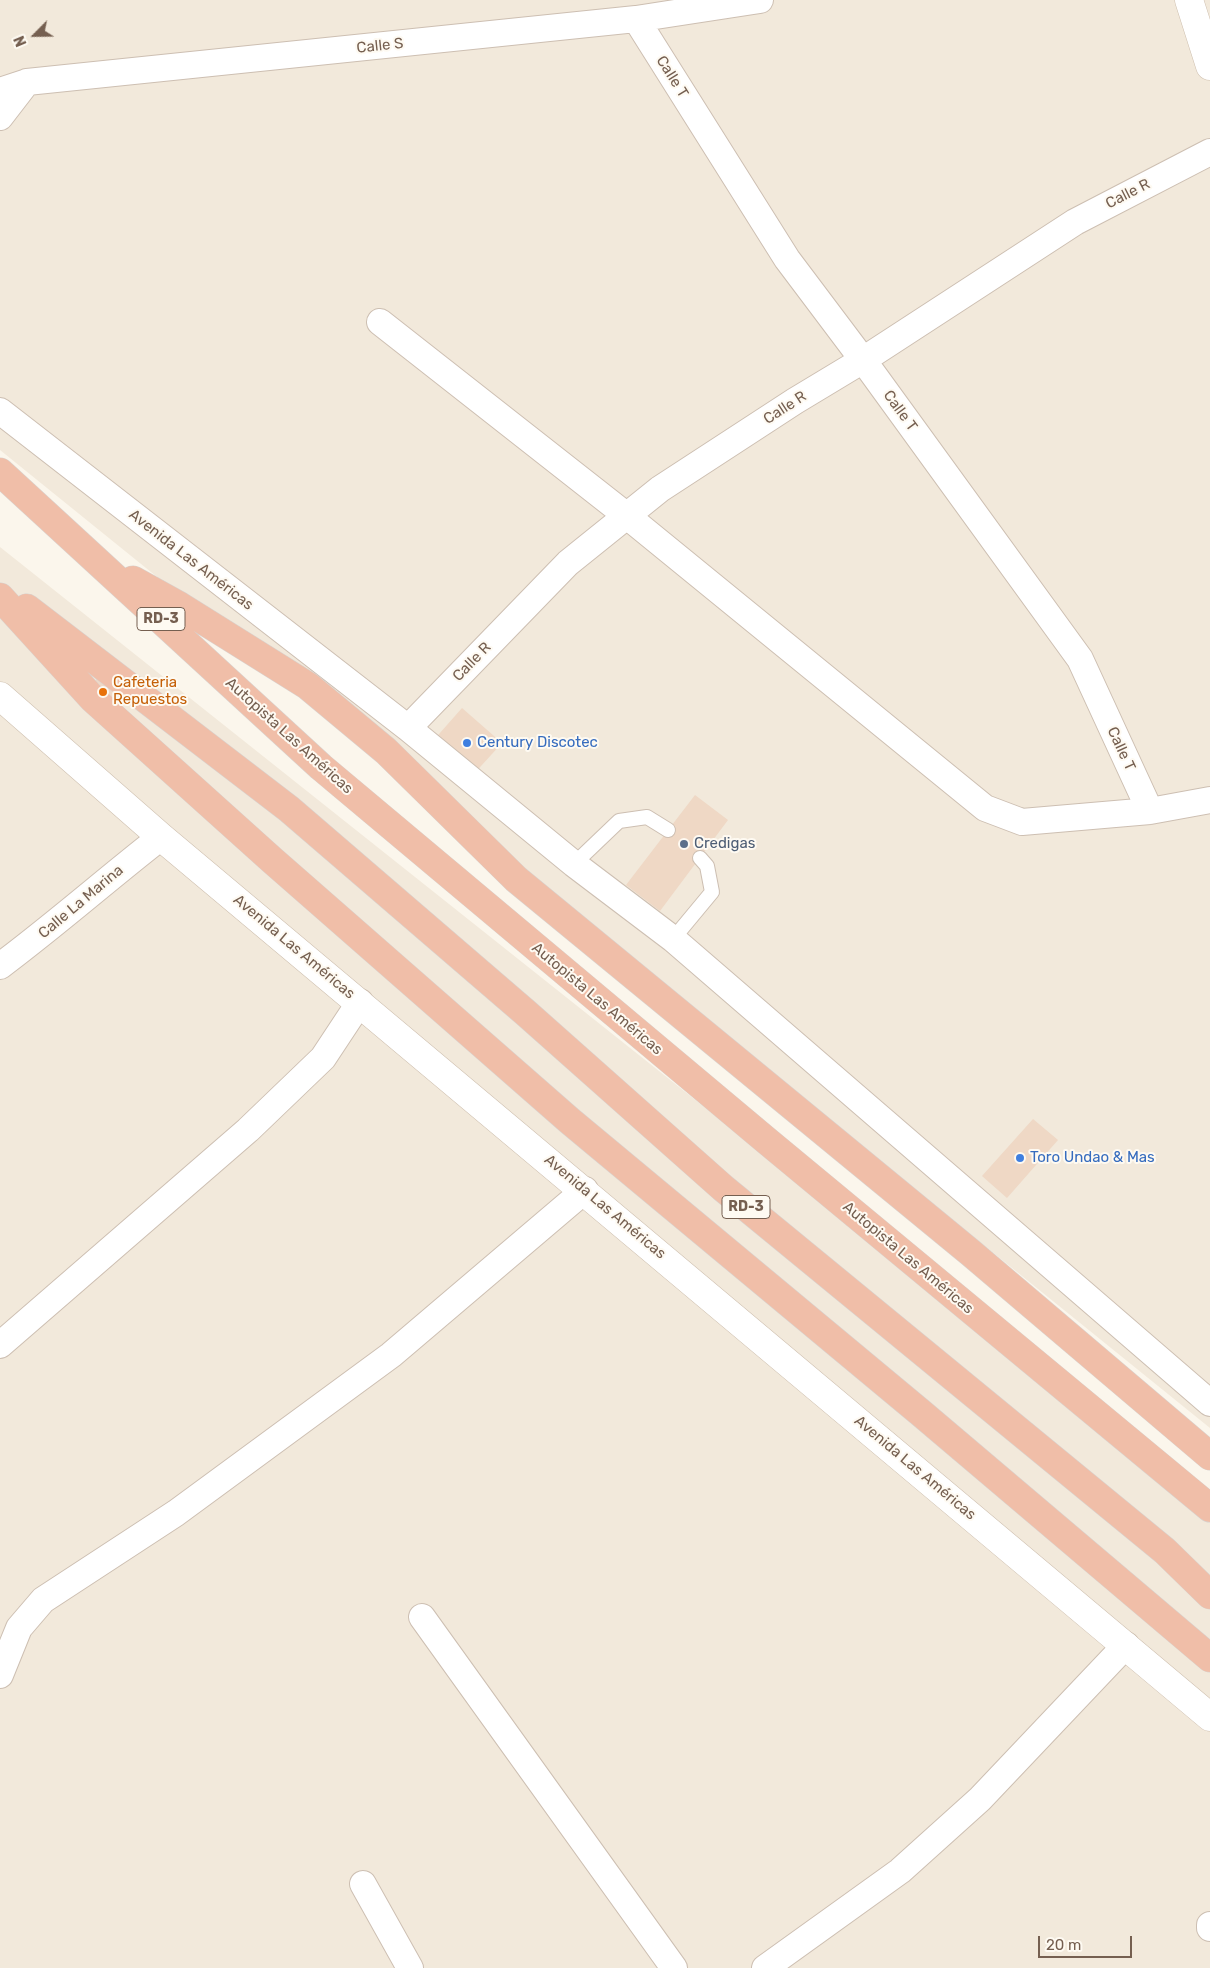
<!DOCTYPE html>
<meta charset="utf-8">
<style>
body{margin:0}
#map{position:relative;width:1210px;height:1968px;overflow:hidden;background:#fbf6ec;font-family:Rubik,sans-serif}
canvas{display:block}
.north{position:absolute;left:10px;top:10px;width:50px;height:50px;-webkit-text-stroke:4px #fefaf2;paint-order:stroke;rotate:247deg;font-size:14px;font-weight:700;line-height:20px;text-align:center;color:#755f50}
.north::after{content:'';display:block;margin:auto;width:18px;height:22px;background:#755f50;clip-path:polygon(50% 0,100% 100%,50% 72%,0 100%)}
.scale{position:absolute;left:1038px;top:1936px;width:94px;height:22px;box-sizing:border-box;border:2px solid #755f50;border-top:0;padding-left:6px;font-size:15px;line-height:18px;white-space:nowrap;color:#755f50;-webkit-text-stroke:4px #fefaf2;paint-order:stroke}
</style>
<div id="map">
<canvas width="1210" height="1968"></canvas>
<div class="north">N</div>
<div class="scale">20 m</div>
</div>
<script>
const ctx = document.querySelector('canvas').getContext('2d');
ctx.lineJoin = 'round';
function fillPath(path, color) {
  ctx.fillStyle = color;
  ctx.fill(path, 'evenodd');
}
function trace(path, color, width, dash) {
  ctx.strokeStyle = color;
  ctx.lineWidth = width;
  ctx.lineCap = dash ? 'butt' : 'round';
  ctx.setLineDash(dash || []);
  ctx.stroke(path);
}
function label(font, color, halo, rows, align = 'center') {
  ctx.font = font + ' Rubik,sans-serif';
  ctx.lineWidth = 4;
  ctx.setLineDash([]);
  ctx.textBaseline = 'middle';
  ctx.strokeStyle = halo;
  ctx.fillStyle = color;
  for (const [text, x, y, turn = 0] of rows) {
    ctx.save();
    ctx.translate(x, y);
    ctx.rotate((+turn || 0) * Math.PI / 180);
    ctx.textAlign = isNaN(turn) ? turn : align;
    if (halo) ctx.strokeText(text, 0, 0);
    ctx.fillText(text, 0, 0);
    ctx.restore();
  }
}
fillPath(new Path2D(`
 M0,0h1210v1428l-1210,-978z
 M0,547l1113,885 97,86v450h-1210z`), '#f2e9db');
fillPath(new Path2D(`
 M99,676l21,17 -12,15 -21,-17z
 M462,708l40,35 -31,34 -39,-35z
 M695,795l33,25 -68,91 -34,-26z
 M1033,1119l25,21 -51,58 -25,-22z`), '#efd8c5');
const lane = new Path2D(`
 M574,864l45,-43 28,-4 21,13
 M673,939l39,-47 -5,-26 -7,-8`);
const street = new Path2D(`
 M636,19l151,240 76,101 217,299 70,152
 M0,91l27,-9 609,-63 124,-19
 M0,117l27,-35
 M380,322l247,194 358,292 37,14 128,-11 60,-11
 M0,411l408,317 166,136 99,75 537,464
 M408,728l160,-165 92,-74 135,-88 68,-41 212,-138 135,-70
 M0,966c55,-41 107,-87 161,-129
 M0,1345l248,-215 75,-72 37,-56
 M422,1617l252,351
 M0,1675l19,-47 24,-28 133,-87 215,-158 194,-165
 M363,1884l47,84
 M1210,1925v3
 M765,1968l135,-97 80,-72 146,-154`);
const secondary = new Path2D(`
 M1189,0l21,66
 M0,696l161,141 1049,880`);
const highway = new Path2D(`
 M0,472l321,295 446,374 443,367
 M133,580l47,26 128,80 78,65 130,128 455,374 239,203
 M0,597l93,102 179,161 298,261 351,292 289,245
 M27,608l262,201 237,204 197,175 442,363 45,44`);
trace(lane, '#cdbfb2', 16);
trace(street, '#cdbfb2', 28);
trace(secondary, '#cfc0b0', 29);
trace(highway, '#d8d2ce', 29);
trace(lane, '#fff', 14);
trace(street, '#fff', 26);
trace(secondary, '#fff', 28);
trace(highway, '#f0bea8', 28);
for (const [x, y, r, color] of [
 [103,692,5,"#e8710a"],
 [467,743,5,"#3f7fe0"],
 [684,844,5,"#5c6f8a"],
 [1020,1158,5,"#3f7fe0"]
]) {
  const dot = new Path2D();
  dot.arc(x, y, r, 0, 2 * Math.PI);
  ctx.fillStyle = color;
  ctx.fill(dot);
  trace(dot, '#fefaf2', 2);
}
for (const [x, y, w] of [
 [161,619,48],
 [746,1207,48]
]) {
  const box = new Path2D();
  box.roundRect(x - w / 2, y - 11.5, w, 23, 4);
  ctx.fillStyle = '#fefaf2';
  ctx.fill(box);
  trace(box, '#755f50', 1);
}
label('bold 14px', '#755f50', null, [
 ["RD-3",161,619],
 ["RD-3",746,1207]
]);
label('15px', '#755f50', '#fefaf2', [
 ["Calle S",380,46,-6],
 ["Calle T",672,77,58],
 ["Calle R",1128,194,-27],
 ["Calle R",785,408,-33],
 ["Calle T",900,411,54],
 ["Avenida Las Américas",191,560,38],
 ["Calle R",472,662,-46],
 ["Autopista Las Américas",289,736,42],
 ["Calle T",1121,749,65],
 ["Calle La Marina",81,902,-40],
 ["Avenida Las Américas",294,947,40],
 ["Autopista Las Américas",597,999,40],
 ["Avenida Las Américas",605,1207,40],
 ["Autopista Las Américas",908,1258,40],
 ["Avenida Las Américas",915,1468,40]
]);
label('15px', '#c56008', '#fefaf2', [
 ["Cafeteria",113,683],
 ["Repuestos",113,700]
], 'left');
label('15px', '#366cbe', '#fefaf2', [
 ["Century Discotec",477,743],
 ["Toro Undao & Mas",1030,1158]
], 'left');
label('15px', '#4e5e75', '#fefaf2', [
 ["Credigas",694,844]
], 'left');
</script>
